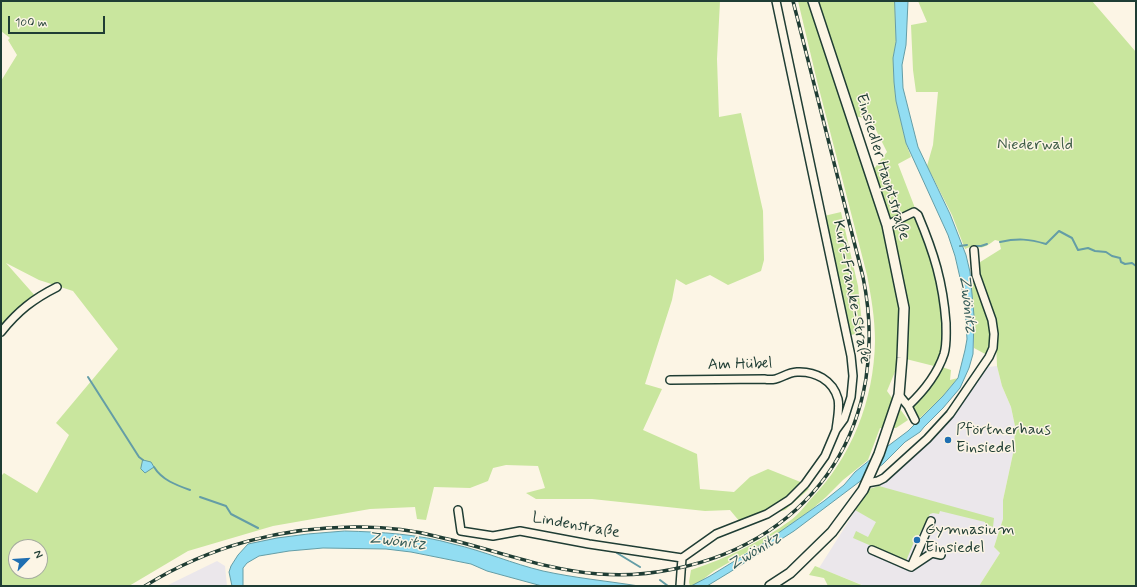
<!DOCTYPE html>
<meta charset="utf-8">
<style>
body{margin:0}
#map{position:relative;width:1137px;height:587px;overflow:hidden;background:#fcf5e5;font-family:Mynerve,sans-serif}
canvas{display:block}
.frame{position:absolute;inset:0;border:2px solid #1f3d34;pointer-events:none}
.north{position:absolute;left:8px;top:539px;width:40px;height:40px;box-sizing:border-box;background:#fcf5e5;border:1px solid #a4ab9e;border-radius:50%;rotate:65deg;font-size:11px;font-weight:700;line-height:16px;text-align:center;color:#1f3d34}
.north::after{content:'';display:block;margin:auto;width:14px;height:18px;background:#1f6fb2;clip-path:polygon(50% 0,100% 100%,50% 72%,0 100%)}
.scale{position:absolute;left:8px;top:16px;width:97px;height:18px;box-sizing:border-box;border:2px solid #1f3d34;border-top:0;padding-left:5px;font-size:12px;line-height:14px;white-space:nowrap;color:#1f3d34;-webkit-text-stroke:3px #fcf5e5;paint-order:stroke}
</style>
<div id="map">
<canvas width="1137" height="587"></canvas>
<div class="frame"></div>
<div class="north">N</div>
<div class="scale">100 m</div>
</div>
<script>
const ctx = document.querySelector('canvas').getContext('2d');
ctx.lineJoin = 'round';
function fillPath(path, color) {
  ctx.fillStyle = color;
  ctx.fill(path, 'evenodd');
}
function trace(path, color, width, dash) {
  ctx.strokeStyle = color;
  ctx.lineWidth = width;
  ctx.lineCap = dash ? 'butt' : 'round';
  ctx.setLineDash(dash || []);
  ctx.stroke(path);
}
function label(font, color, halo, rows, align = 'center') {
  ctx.font = font + ' Mynerve,sans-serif';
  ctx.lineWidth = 3;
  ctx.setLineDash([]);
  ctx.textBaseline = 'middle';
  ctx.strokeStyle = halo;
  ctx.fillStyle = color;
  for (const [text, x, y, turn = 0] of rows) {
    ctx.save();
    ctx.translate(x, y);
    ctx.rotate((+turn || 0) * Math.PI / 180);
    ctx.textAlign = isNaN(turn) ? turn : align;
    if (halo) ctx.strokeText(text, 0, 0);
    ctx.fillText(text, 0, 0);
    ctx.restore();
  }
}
fillPath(new Path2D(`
 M997,366l5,20 9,21 4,19 -1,23 -11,51v19l-9,28 6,6 -21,33h-114l-46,-18 50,-79 10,-3 53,-46 23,-26 33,-47z
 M217,561l8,5 2,20h-61z`), '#ebe7eb');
fillPath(new Path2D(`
 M1,1h719l-3,58 2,58 22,-4 22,98 1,49 -3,11 -33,14 -18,-10 -24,10 -10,-6 -4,21 -27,84 17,5 -19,41 54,24 3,35 34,3 16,-15 18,-8 35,14 6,6 -24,21 -45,12 -10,-12 -25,1 -113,-12h-56l-10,-6 19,-5 -7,-22 -32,-1 -13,3 -5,13 -18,7 -36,-1 -8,33 -9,-1 -2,-12 -45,2 -97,17 -85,25 -59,35h-128v-110l3,-3 33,20 32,-58 -13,-12 62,-74 -45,-58 -34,-11 -33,-17 31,35 -36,34v-251l16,-26 -9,-15 2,-2 -9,-7zM16,547h24v24h-24z
 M798,1h97l1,41 -3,16 1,24 2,19 10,42 5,14 -13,7 39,101 9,72 -7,29 12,4 -1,10 8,-2 -15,18 -23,22 -12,-12 30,-39 -36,-9 2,-50 -34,-134 17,-22 -16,-32 -24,-6 36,113 18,81 -4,59 -10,24 21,29 -12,8h-16l-12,32 -25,20 -17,17 -15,13 -31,22 -22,14 -44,25 -20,15h-4l-1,-4 2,-12c36,-12 70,-28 100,-50 7,-5 13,-13 19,-20 42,-43 64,-100 65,-159 0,-23 -4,-45 -8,-66l-50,-194z
 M918,1h174l44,51v534h-157l21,-33 -6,-6 9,-28v-19l11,-51 1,-23 -4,-19 -9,-21 -5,-20 -1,-25 -18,-66 -1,-11 24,-15 -2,-8 -4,-1c-8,6 -13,10 -23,6l-7,3 -13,-34 -25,-49 6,-21 5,-53h-22l-3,-22 -2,-45 16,-3z
 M841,212l17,74 5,47 -13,2 -26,-119z
 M971,283h6l13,40 2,20 -5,12 -13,-7v-29z
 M879,486l115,32 -1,9 -8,-3v-2l-45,-11 -1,3 -6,-1 -3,1 -11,21h-2l-11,26 -53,-23 3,-7 12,6 8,-15 -21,-12 14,-21z
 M815,566l49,20h-36l-4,-8 -15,-3z`), '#c9e69e');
const water = new Path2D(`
 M895,1h13l-2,44 -4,20 1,23 15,59 32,67 16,41 4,17 4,44 -1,38 -4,14 -9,20 -17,20 -19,19 -4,5 -15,10 -22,22 -89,67 -64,41 -23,14h-16l19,-10 54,-33 60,-42 20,-16 11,-13 21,-17 32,-24 35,-35 15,-18 7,-28 2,-11 -2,-32 -4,-25 -6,-26 -7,-21 -42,-92 -10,-42 -2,-19 -1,-24 3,-16z
 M143,460l8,2 3,5 -9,6 -4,-4z
 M345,531c36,1 73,3 108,13 31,7 60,20 90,27 32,7 64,10 96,15h-97l-55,-15 -16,-7 -60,-12 -25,-3 -63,-1 -34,3 -30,5 -12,7 -4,5v18h-11l-3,-14 2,-6 7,-11 10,-11 29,-6 31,-4z`);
fillPath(water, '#92ddf2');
trace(water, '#649da6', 1);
trace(new Path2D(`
 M1000,242c18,-4 29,-3 46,2l13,-13 13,7 6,12 10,-2 7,3 11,1 6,4 8,2 1,4 4,2 7,-1 4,3
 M960,246l7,-1
 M976,246h5l6,-2
 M88,377l51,80 4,3
 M154,467c8,13 22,18 36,23
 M200,497l26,9 5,8 27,14
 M617,553l23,14
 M660,580l8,6`), '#649da6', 2);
const street = new Path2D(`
 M887,225l27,-13 4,3c16,38 25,67 28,108 0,11 1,21 -2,31 -7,21 -20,37 -36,52
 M1,332c17,-21 32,-33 56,-45
 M670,380l94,-1c16,3 19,-6 33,-7 18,-1 36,8 41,27 2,9 -1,22 -2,31
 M899,395l9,11 7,14
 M867,483l11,-2 6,-3 43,-39 23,-25 39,-57 4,-9 1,-14 -2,-14 -16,-45 -2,-25
 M458,510l3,21 32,5 27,-5 69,13 93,14
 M872,550l39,17 21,-14 9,2
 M911,567l20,-46
 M680,586l2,-28 34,-24 51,-20 22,-14 16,-16 20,-28 11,-26 8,-11 7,-22 2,-21 -2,-20 -75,-355`);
const secondary = new Path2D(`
 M770,586l20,-13 42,-41 31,-42 16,-36 20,-59 3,-37 2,-50 -17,-83 -74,-224`);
trace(street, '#1f3d34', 10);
trace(secondary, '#1f3d34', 12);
trace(street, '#fcf5e5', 7);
trace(secondary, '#fcf5e5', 9);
const rail = new Path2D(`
 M145,586c64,-40 139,-60 215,-59 26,0 53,3 79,10 54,12 105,33 160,37 25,2 51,0 75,-5 144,-29 218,-150 189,-292l-70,-276`);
trace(rail, '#1f3d34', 3.5);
trace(rail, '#fcf5e5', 2, [6]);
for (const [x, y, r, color] of [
 [948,440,4,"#1f6fb2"],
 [917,540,4,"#1f6fb2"]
]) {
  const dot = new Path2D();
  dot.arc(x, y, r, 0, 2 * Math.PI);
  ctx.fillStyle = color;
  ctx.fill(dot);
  trace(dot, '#fcf5e5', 1.5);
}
label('16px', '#415f49', '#fcf5e5', [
 ["Niederwald",1035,146]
]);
label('16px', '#1f3d34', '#fcf5e5', [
 ["Einsiedler Hauptstraße",882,167,73],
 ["Kurt-Franke-Straße",851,292,79],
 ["Am Hübel",740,365,-1],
 ["Lindenstraße",576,526,10]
]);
label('16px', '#1f3d34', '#fcf5e5', [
 ["Pförtnerhaus",956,431],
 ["Einsiedel",956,449],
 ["Gymnasium",925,531],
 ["Einsiedel",925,549]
], 'left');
label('italic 17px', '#365d5a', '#fcf5e5', [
 ["Zwönitz",967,304,82],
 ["Zwönitz",397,542,6],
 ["Zwönitz",755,552,-32]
]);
</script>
